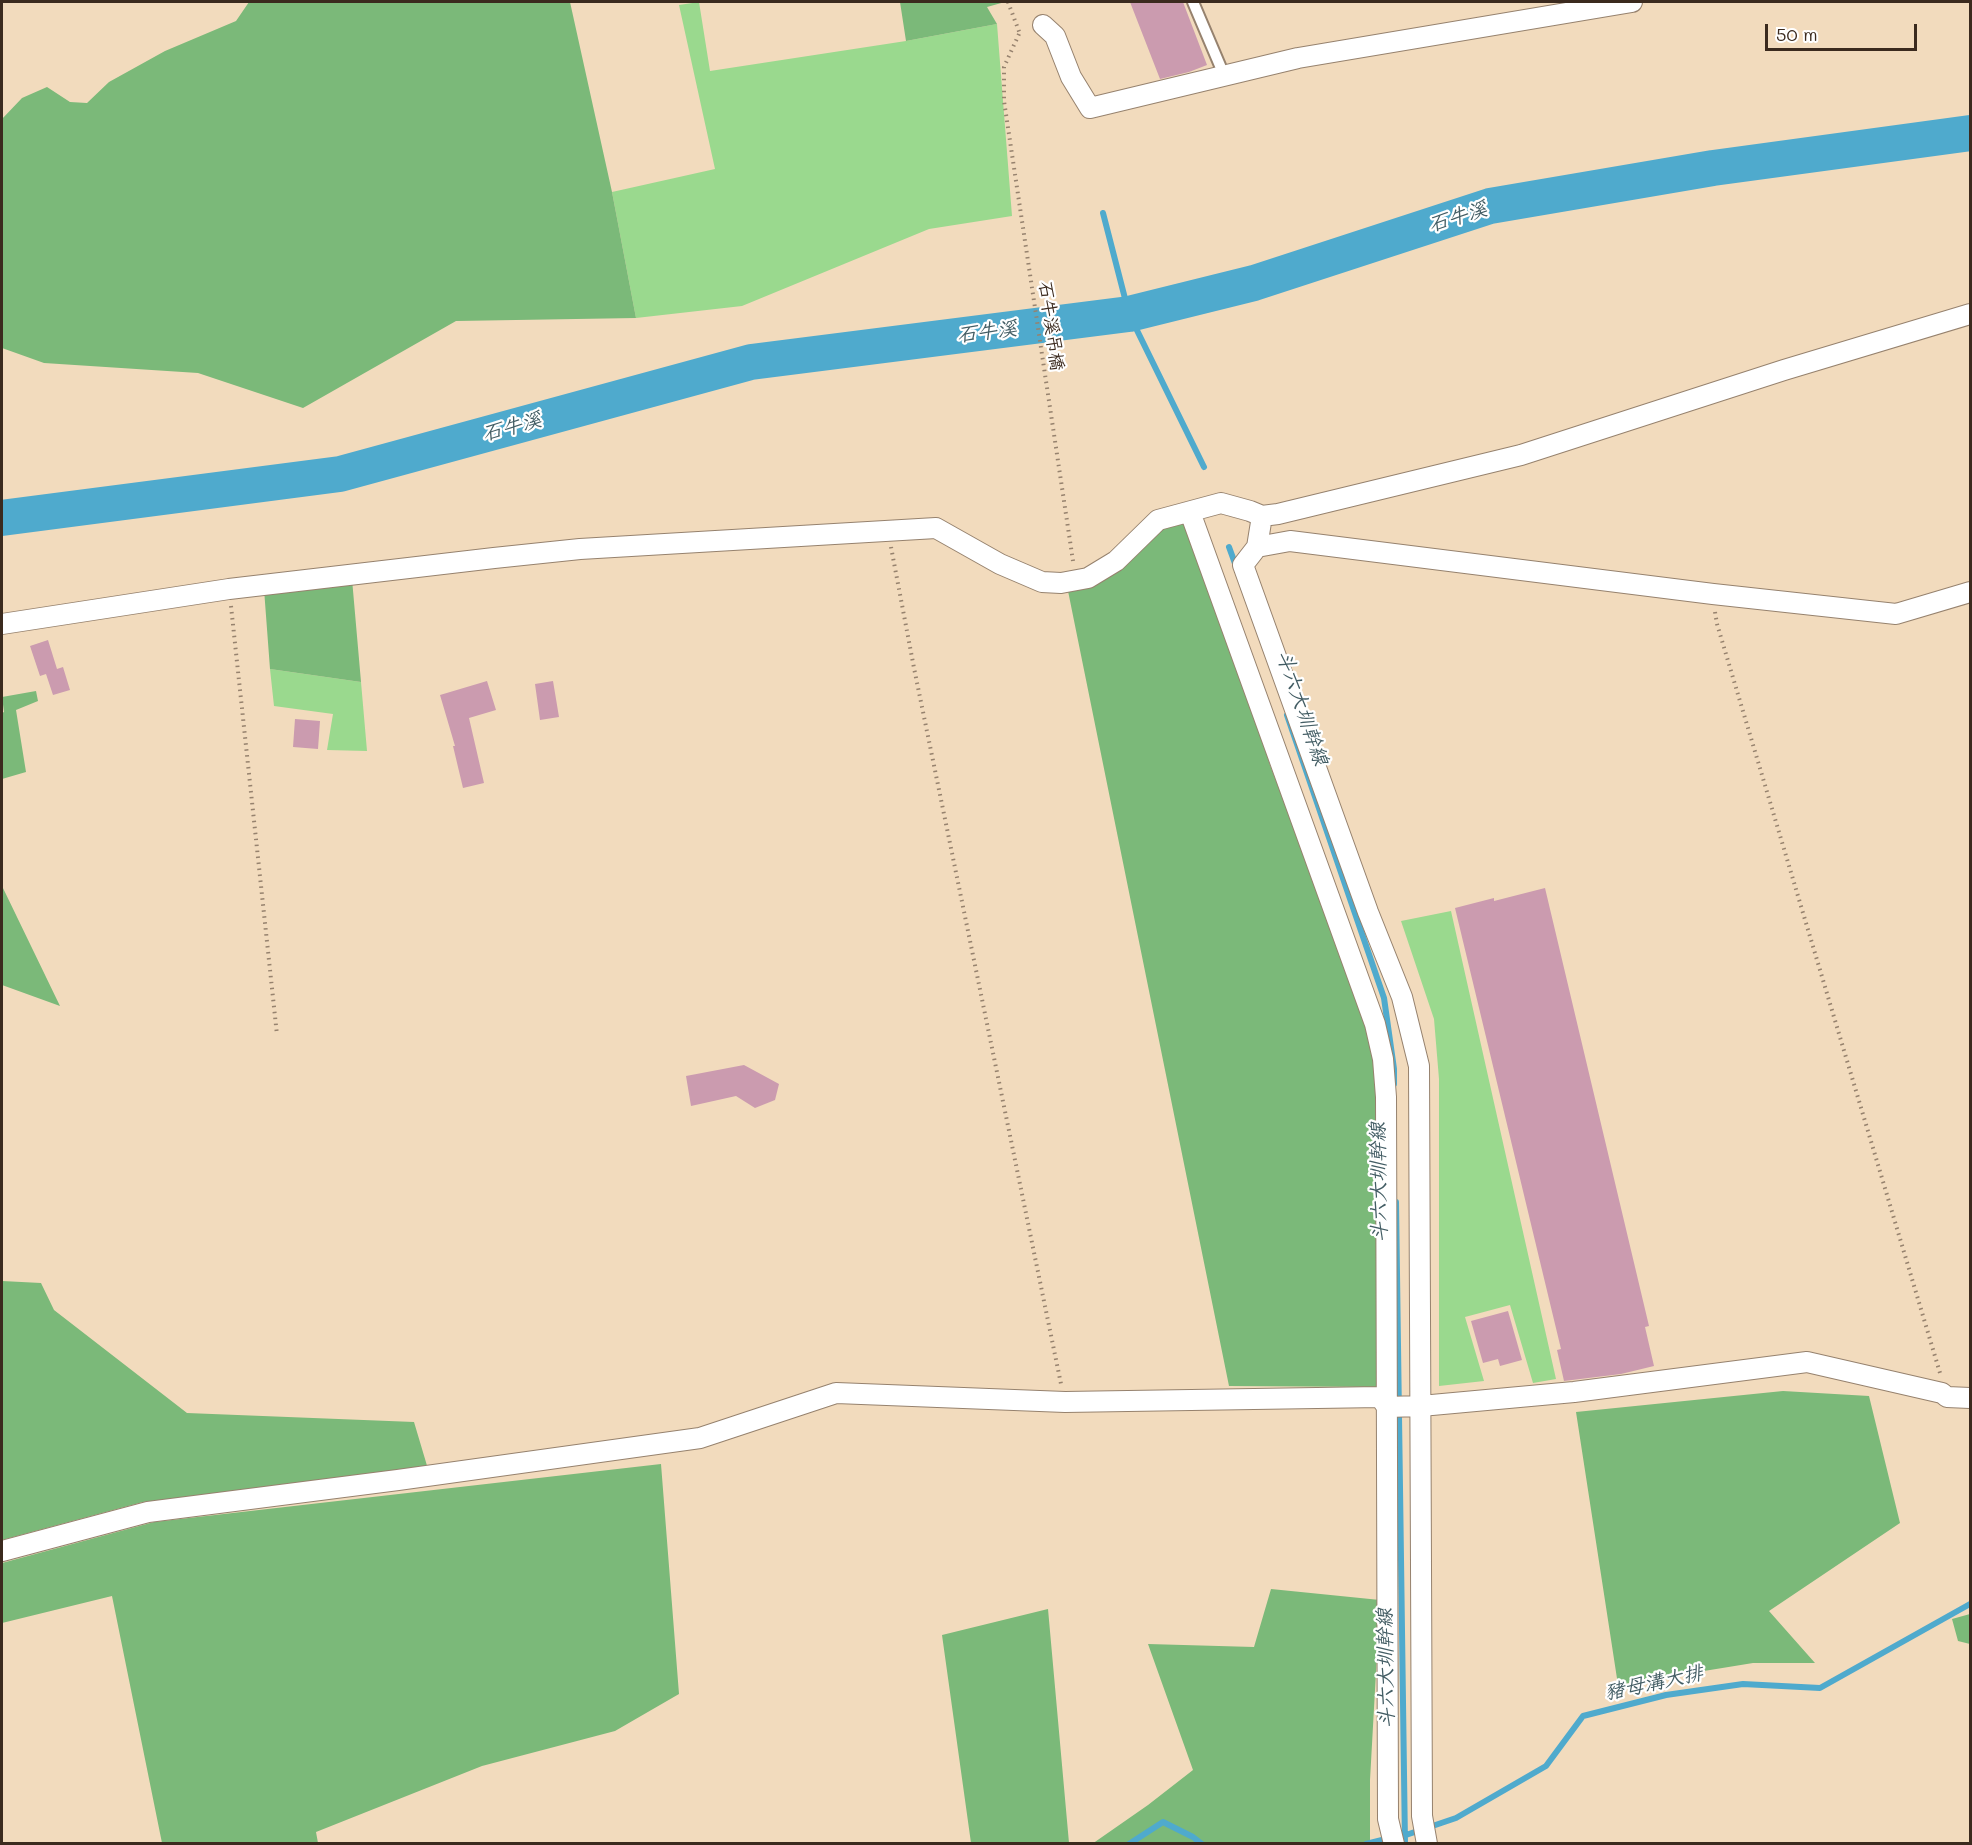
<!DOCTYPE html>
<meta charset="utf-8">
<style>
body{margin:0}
#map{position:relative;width:1972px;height:1845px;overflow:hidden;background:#f2dbbd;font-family:Mali,sans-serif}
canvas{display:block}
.frame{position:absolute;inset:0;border:3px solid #3b2a1e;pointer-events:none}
.scale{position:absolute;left:1765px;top:24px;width:152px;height:27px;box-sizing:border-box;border:3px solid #3b2a1e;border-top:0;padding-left:8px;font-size:18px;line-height:21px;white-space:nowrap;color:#3b2a1e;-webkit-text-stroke:4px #fff;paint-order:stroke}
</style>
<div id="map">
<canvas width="1972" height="1845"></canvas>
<div class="frame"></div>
<div class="scale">50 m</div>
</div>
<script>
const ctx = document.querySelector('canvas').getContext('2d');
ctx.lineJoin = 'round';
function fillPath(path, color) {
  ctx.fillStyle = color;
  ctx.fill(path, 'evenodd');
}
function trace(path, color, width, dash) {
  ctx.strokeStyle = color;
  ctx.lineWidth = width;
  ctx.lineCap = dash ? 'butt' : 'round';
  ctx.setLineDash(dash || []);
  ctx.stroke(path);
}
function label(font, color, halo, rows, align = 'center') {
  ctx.font = font + ' Mali,"LXGW WenKai TC",sans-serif';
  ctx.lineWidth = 4.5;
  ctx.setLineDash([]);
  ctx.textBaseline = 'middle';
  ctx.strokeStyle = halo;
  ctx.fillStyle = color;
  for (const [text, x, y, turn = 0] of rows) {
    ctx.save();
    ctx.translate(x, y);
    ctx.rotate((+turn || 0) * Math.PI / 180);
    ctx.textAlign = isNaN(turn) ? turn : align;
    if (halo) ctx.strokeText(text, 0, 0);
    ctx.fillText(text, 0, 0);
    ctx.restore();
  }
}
fillPath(new Path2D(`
 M699,2l11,69 196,-30 91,-17 15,192 -83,13 -187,77 -106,12 -24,-126 103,-23 -36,-164z
 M270,669l91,13 6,69 -40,-1 6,-36 -59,-8z
 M1451,911l105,468 -23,4 -23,-78 -45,12 19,64 -45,5v-307l-5,-60 -33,-98z`), '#9ad98e');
fillPath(new Path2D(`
 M249,2h321l42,190 24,126 -180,3 -153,87 -105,-35 -154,-10 -42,-15v-229l20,-21 25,-11 23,15 17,1 22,-21 56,-31 71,-30z
 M900,2h105l-18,5 10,17 -91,17z
 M1190,513l80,252 95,249 11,63 6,310 -153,-1 -162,-800 64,-33 24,-36z
 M352,579l9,103 -91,-13 -6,-80z
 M36,691l2,10 -22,9 10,62 -24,7v-66l2,-1 -2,-15z
 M2,886l58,120 -58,-21z
 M2,1281l39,2 13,27 133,103 227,9 14,47 -285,33 -141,38z
 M1783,1391l86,5 31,127 -131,88 46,52h-62l-135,22 -42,-273z
 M661,1464l18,230 -64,37 -133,35 -166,66 2,11h-156l-50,-247 -110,27v-60l152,-41z
 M1271,1589l109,11 -10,180v63l-278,1 56,-39 45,-35 -45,-126 106,3z
 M1048,1609l21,234h-98l-29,-208z
 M1970,1614v30l-12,-3 -6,-22z`), '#7bb979');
trace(new Path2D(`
 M1103,213l26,101 75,153
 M1229,547l8,22
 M1287,715l97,283 10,71v15
 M1396,1202l9,642
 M1403,1836l53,-18 90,-52 37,-50 83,-21 77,-11 77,4 150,-84
 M1129,1844l34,-22 30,15 9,7
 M1366,1844l24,-6`), '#4faacd', 6);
trace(new Path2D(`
 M2,518l338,-44 411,-112 378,-48 125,-31 236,-77 223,-38 257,-35`), '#4faacd', 36);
fillPath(new Path2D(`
 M1130,2h53l24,63 -18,7 -29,7z
 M48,640l9,29 6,-2 7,23 -17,5 -7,-21 -6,2 -10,-30z
 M487,681l9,29 -27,8 15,65 -21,5 -10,-42h2l-15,-51z
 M553,681l6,36 -19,3 -5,-36z
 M295,719l25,2 -2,28 -25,-2z
 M1545,888l104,438 -4,1 9,39 -33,8 -57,7 -7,-31 4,-1 -106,-441 39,-10v3z
 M744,1065l35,19 -4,16 -20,8 -19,-12 -45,10 -5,-30z
 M1508,1311l14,49 -22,6 -2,-7 -15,4 -12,-42z`), '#cb9baf');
const service = new Path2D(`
 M1193,2l31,73`);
const minor = new Path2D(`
 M1043,25l12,11 16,41 19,31 208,-50 334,-56
 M1190,512l185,512 8,35 3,38 2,722 6,25
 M1262,516l-5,31 -14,18 125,347 34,85 17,69 3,750 5,28
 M1257,547l33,-6 423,53 183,20 74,-22
 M2,624l227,-35 265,-31 86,-9 356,-21 64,36 42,18 19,1 27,-5 28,-17 42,-41 63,-17 29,8 12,5 16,-2 243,-59 263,-85 186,-56
 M2,1551l146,-39 250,-32 302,-42 136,-45 229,9 315,-5 7,10 34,-1 153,-14 233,-30 135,31 5,4 23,1`);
trace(service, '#96826e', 14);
trace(minor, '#96826e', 22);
trace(new Path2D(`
 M1008,2l12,32
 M1019,34l-15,33v34l69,460
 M891,547l23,121 147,716
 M231,606l46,429
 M1715,612l2,12 223,749`), '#96826e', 4, [1.5, 4.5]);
trace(service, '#fff', 10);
trace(minor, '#fff', 20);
label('18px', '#3b2a1e', '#fff', [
 ["石牛溪吊橋",1051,326,82]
]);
label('italic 20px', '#435d64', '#fff', [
 ["石牛溪",1458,217,-17],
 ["石牛溪",987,332,-7],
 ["石牛溪",512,427,-15],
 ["斗六大圳幹線",1302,708,71],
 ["斗六大圳幹線",1379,1182,-91],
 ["斗六大圳幹線",1386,1668,-91],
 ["豬母溝大排",1654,1683,-12]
]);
</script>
